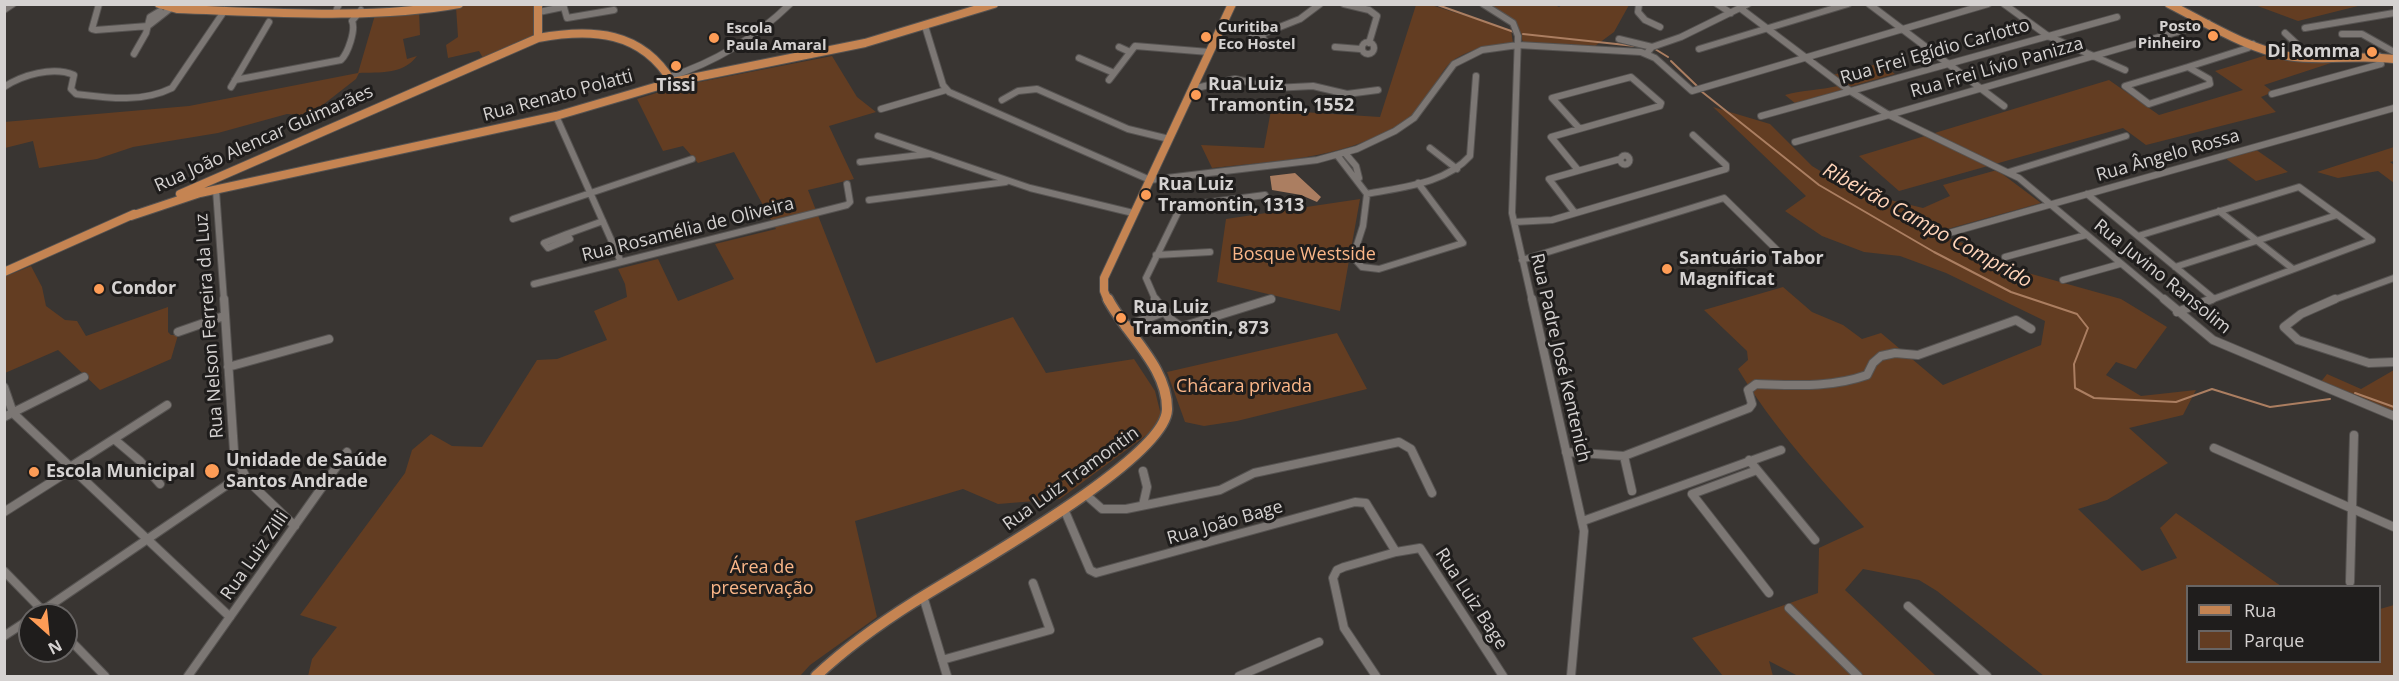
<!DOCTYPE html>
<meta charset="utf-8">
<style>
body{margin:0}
#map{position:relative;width:2399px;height:681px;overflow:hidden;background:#393532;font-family:"Open Sans",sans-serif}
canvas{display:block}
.frame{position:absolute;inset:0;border:6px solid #d5d2d1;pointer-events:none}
.legend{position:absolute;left:2186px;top:585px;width:195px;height:78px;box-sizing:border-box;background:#1f1d1c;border:2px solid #686564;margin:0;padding:8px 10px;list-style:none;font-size:18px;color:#d5d2d1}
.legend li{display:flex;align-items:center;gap:12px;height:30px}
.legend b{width:30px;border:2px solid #686564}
.north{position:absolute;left:18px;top:603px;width:60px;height:60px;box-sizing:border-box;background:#1f1d1c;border:2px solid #686564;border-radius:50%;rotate:153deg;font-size:16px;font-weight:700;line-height:24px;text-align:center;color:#d5d2d1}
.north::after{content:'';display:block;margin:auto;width:21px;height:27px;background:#fd9c56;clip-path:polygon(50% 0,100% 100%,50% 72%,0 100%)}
</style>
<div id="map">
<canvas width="2399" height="681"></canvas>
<div class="frame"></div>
<ul class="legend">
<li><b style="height:8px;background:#c58452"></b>Rua</li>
<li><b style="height:16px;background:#633d22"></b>Parque</li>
</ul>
<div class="north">N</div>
</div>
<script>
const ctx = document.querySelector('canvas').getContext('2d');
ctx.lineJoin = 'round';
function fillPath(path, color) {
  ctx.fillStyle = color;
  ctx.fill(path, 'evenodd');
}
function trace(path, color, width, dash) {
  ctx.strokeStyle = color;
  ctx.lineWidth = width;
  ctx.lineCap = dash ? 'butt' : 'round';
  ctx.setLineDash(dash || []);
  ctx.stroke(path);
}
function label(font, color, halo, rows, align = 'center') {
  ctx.font = font + ' "Open Sans",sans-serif';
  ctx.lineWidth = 6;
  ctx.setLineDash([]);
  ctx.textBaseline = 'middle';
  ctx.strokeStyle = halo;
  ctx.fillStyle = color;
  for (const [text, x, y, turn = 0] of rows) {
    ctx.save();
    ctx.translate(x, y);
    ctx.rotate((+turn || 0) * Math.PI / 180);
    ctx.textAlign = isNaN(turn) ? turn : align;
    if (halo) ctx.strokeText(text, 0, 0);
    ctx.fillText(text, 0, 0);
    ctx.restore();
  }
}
fillPath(new Path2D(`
 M470,4l64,1 1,30 -52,23 -4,-7 -31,7 -2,-13 12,-8 -2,-30z
 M1553,4l6,3 4,-3 66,1 -15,27 -19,14 -72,-4 -7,-20 -29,-17z
 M2346,4l12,2 -60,15 -43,-16z
 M1416,5h15l80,25 2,13c-21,2 -48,6 -64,21 -10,10 -14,24 -22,36 -8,10 -20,20 -32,27 -54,32 -121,34 -183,41l-11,-23 63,3 7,-38 109,7z
 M419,11l1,24 -17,4 4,20 10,-3c-14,19 -38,16 -58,17l-3,6 -41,32 -15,4 -13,-1 -69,19 -85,14 -36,12 -58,9 -6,-27 -28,7 -1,-26 185,-16 169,-33 17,-58z
 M2270,54l29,7 35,1 -70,23 9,7 -12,5 15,15 -130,33 -23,-17 -224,63 -40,-35 250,-76 50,35 84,-25 -28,-19z
 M832,56l25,41 19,15 -47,14 25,53 -46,11 68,173 137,-46 33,56 88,-14 21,32 6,24 -9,16 -92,68 -62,5 -35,-15 -108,32 22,96 -67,48 -10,11h-492l4,-17 25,-32 -37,-12 105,-142 7,-23 19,-16 21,12 30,1 55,-87 20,-1 50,-19 -13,-29 33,-14 -2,-13 -7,-15 40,-10 20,42 56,-22 -19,-35 61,-15 -42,-77 -36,11 -15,-17 -20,5 -26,-52 42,-13z
 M1881,63l14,11 -46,13 -17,-12z
 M1838,86l7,4 -49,14 -11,-9c18,-5 35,-5 53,-9z
 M1713,107l57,17 42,42 53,32 21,1 37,9 27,-12 -7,-11 54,-15 44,33 -108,30 48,16 47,24 93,26 46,28 -31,42 -20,-7 -10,13 35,21 55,-6 -13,25 -54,13 39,35 -61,37 -29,9 64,62 35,-13 -17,-30 16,-15 105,73h-93v76h192v-53l14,-4v71h-350l-107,-85 -18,-11 -56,-11 -18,21 91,86h-138l-29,-15 4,15h-50l-31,-38 126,-45 1,-45 45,-21c-45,-50 -91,-100 -126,-158l10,-9 -1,-9 -43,-41 79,-23 29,25 31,13 19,14 19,-6 62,52 98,-40 4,-24 -99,-48 -46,-17 -36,-4 -42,-16 -37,-25 21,-15z
 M2394,147v14l-4,1 4,3v18l-16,-12 -40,7 -21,-6z
 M2255,149l33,23 -32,9 -31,-23z
 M1360,199l-20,112 -123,-29 9,-63z
 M31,266l11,21 4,19 19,14 12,1 9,15 82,-29v25l3,3h7l-7,24 -71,31 -42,-40 -53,23 -1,-96z
 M1337,333l30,56 -130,32 -33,5 -19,-4 -18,-50z
 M2394,370v43l-74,-30 7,-9 34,15z`), '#633d22');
fillPath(new Path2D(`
 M1295,173l26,24 -4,5 -16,-7 -29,-5 -2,-14z`), '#ab7e61');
trace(new Path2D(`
 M1435,4l79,28
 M1523,34l112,12
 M1655,49l13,8
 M1671,61l26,25
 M1701,91l118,94 115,67 77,40 66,22 11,14 -14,36 1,24 19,10 82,4 36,-13 58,18 60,-8
 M2355,393l39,14`), '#ab7e61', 2);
const minorFar1 = new Path2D(`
 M99,4l-7,25 4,1 52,-4 23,-18
 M563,4l4,14 47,-8
 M1344,4l25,6 8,6 -8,27
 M1483,4l30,19 5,13 -6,177 20,88
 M1639,4l-1,8 7,8 15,7
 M1717,4l14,9
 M1869,4l135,102
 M2004,4l44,32 77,34
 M1740,8l110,83 39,24 130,63 147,123
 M4,10l9,-6
 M336,11l3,-7
 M539,12l24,-5
 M925,26l18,59 6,7 201,88 167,-20 40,-11 38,-18 19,-13 40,-54 28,-14 36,-5 123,7 14,6 37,33 296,-87
 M2305,28l89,-15
 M2285,33l14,13 6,11
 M2342,34h20l32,18
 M1250 41a7 7 0 1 1 14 0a7 7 0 1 1-14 0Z
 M1257,36l43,-17 20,-15
 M1619,39l33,8
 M1362 48a6 6 0 1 1 12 0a6 6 0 1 1-12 0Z
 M1119,47l11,5
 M1335,47l25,2
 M1699,49l149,-45
 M134,54l12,-21 4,-16 10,-6
 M1646,54l6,-7 29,-10 67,-33
 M1079,58l35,15
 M2188,67l21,12 1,5 -61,20 -24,-18z
 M2188,67l60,-19 5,-4
 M669,77c47,-15 86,-39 121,-73
 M235,80l106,-20c7,-7 15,-30 11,-39l9,-11
 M1109,80l26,-34 74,6
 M4,87c18,-12 49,-21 70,-12l-3,14 5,5c32,4 66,9 96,-6l53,-78
 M231,87l38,-65
 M1192,89l43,-10 39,9 39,-2 34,8 31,-4
 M2272,94l109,-30 -2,-8
 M1002,100l16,-9 19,-2 91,40 41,10
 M881,109l65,-19
 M556,116l65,146
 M1761,116l356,-99
 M878,136l152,52 103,25
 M1795,142l413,-119
 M1430,148l27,21
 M1345,153l11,13 3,12
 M1337,155l30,39 -4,32 -10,31 9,10 17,2 84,-26 -45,-60
 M1620.5 160a4.5 4.5 0 1 1 9 0a4.5 4.5 0 1 1-9 0Z
 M860,162l69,-8
 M1578,170l-27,-33 109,-31 1,-3 -30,-26 -79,21 27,30
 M2009,172l117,-36
 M216,190l8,111
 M1367,194c35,-7 78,-10 103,-38l6,-80
 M2087,194l126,104
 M869,200l137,-18
 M2219,211l74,58
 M1575,213l-26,-34 71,-20
 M513,219l179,-60
 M1514,222l38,-2 174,-51v-4l-33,-30
 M1949,233l445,-125
 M567,234l3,5 -22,9 -4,-5z
 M567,234l36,-13
 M2138,236l161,-49 73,53
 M1156,255l54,-3
 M2005,257l81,-22
 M1522,260l202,-62 56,55
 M2175,267l162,-52
 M2063,280l57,-16
 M534,284l313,-79 3,-3 -3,-18
 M1156,301l-10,-23 35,-72 84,-11
 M1266,301l5,-2
 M2208,301l164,-61
 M2331,301l63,-23`);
const minor = new Path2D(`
 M224,299l10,152 13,29 48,46
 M1155,299l15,20 11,8 90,-28
 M1532,299l52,232 -13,145
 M2164,299l49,41 181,76
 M2335,299l-34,15 -17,13 14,13 71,23 25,-1
 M2177,312l35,-13
 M1125,327l41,-16
 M178,332l46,-16
 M228,367l101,-28
 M4,387l9,26 217,204
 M4,417l80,-40
 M114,439l26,22 20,23
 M2214,448l180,79
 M1566,452l58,4 125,-48 3,-4 -4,-14 8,-6c38,1 75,4 111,-9l6,-12 8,-7 14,-3 23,2 98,-35 15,9
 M1624,456l8,35
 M1749,460l66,80
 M70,467l97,-62
 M1757,470l-65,24 77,99
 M1143,471l4,16 -4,18
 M1085,494l17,15h24l94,-19 34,-17 145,-31 12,7 21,44
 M1064,509l26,61 6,3 259,-71 11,1 30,49 24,-4 83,128
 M4,512l68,-43
 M1583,521l198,-71
 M4,571l43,44
 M2350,582l4,-147
 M923,596l24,80
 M1908,606l79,70
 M1789,608l69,68
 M36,615l207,-141
 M4,636l26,-17
 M66,636l39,40
 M942,660l108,-30 -17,-47
 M188,676l159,-224
 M1239,676l80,-34
 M1376,676l-32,-48 -11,-50 4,-8 7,-3 52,-15`);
const majorFar1 = new Path2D(`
 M159,4l18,5c89,3 194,11 282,-5
 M538,4v34c54,-10 104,-7 134,44
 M2169,4c38,19 76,44 119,52 35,6 71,-2 106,3
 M180,194l358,-156
 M131,216l69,-23 356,-77 116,-34 193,-39 129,-39
 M4,272l130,-58
 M1108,301l-4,-10v-13l128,-274`);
const major = new Path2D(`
 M816,676c30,-28 63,-52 98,-74 45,-29 251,-142 253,-192 1,-43 -41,-76 -59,-111`);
trace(minorFar1, '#565351', 8);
trace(minor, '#565351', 10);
trace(majorFar1, '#565351', 10);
trace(major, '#565351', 13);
trace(minorFar1, '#7c7774', 6);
trace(minor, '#7c7774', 8);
trace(majorFar1, '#c58452', 8);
trace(major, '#c58452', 10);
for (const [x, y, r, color] of [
 [2213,36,6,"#fd9c56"],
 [1206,37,6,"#fd9c56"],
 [714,38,6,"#fd9c56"],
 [2372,52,6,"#fd9c56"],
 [676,66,6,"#fd9c56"],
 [1196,95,6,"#fd9c56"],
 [1146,195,6,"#fd9c56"],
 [1667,269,6,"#fd9c56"],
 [99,289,6,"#fd9c56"],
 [1121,318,6,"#fd9c56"],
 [212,471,8,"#fd9c56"],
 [34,472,6,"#fd9c56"]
]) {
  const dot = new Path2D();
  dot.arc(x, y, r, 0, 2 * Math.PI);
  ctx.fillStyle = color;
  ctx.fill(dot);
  trace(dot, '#1f1d1c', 2);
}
label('bold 15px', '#d5d2d1', '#1f1d1c', [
 ["Posto",2201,27,"right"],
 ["Pinheiro",2201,44,"right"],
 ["Curitiba",1218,28],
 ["Eco Hostel",1218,45],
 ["Escola",726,29],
 ["Paula Amaral",726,46]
], 'left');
label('18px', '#d5d2d1', '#1f1d1c', [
 ["Rua Frei Egídio Carlotto",1935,52,-16],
 ["Rua Frei Lívio Panizza",1997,68,-16],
 ["Rua Renato Polatti",558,96,-15],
 ["Rua João Alencar Guimarães",264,139,-24],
 ["Rua Ângelo Rossa",2168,156,-16],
 ["Rua Rosamélia de Oliveira",688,230,-14],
 ["Rua Juvino Ransolim",2162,277,39],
 ["Rua Nelson Ferreira da Luz",210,326,-94],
 ["Rua Padre José Kentenich",1560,358,77],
 ["Rua Luiz Tramontin",1071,479,-36],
 ["Rua João Bage",1225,523,-16],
 ["Rua Luiz Zilli",255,556,-55],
 ["Rua Luiz Bage",1471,599,57]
]);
label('bold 18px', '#d5d2d1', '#1f1d1c', [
 ["Di Romma",2360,52,"right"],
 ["Rua Luiz",1208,85],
 ["Tramontin, 1552",1208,106],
 ["Tissi",676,86,"center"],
 ["Rua Luiz",1158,185],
 ["Tramontin, 1313",1158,206],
 ["Santuário Tabor",1679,259],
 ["Magnificat",1679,280],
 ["Condor",111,289],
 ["Rua Luiz",1133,308],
 ["Tramontin, 873",1133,329],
 ["Unidade de Saúde",226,461],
 ["Santos Andrade",226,482],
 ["Escola Municipal",46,472]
], 'left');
label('18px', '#fbb789', '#1f1d1c', [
 ["Bosque Westside",1304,255],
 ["Chácara privada",1244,387],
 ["Área de",762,568],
 ["preservação",762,589]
]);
label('italic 20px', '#ffd4b9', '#1f1d1c', [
 ["Ribeirão Campo Comprido",1927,226,29]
]);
</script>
